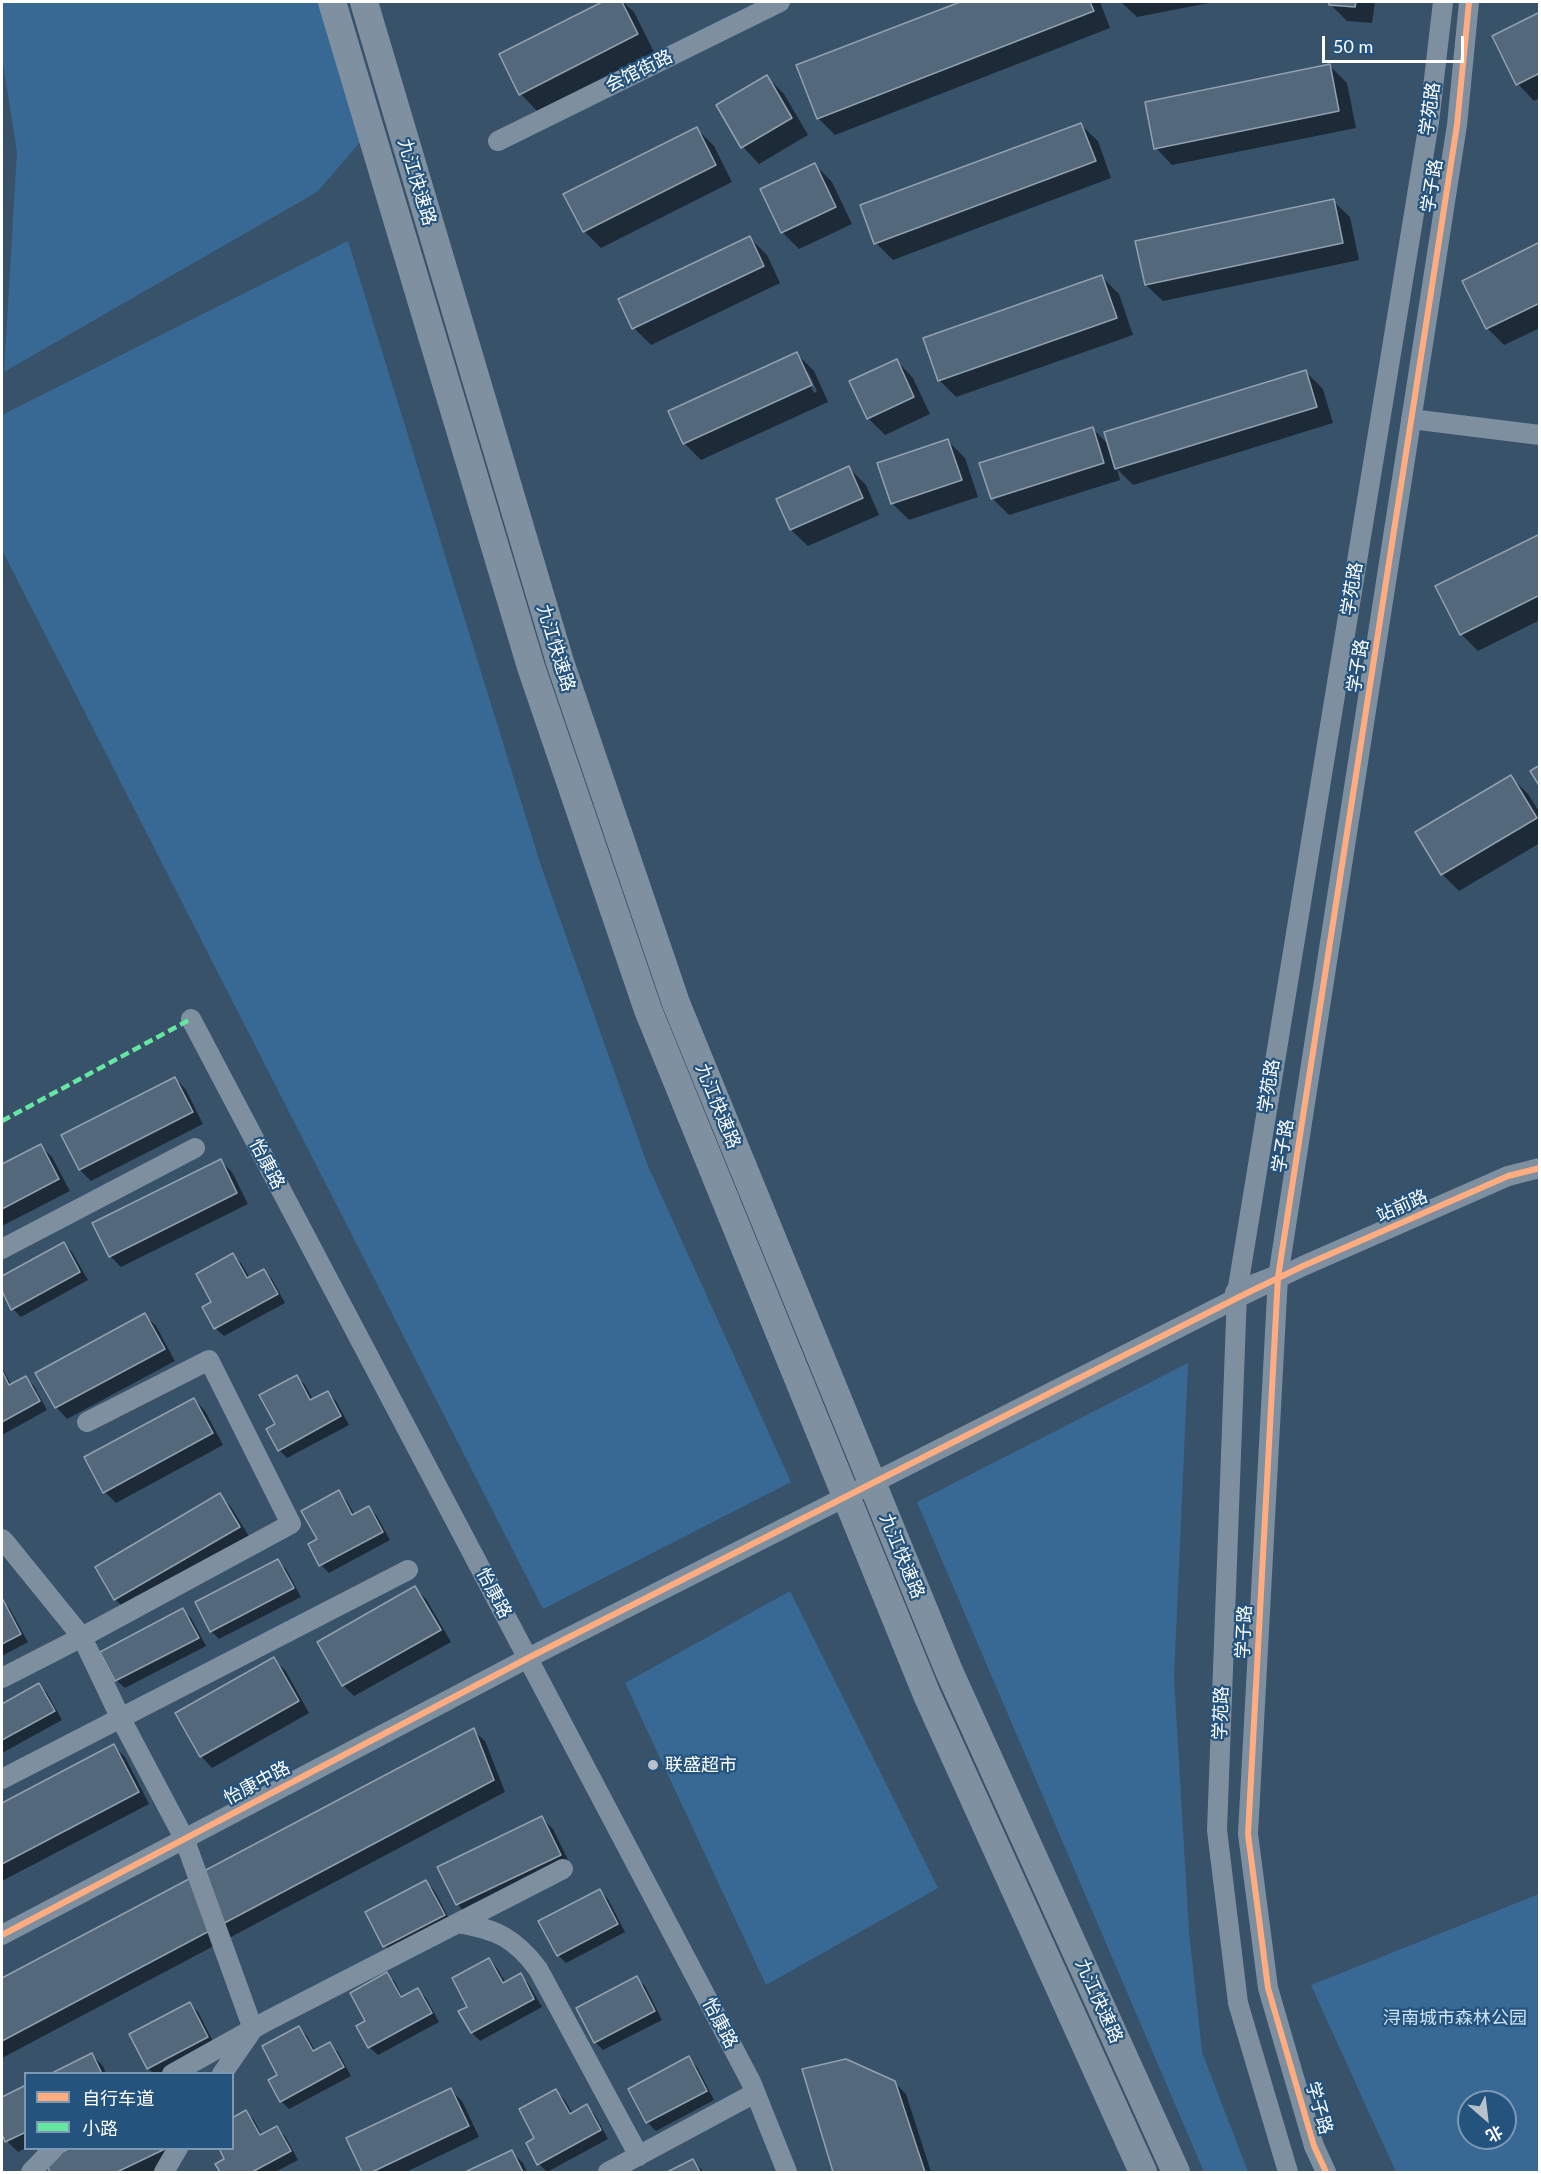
<!DOCTYPE html>
<meta charset="utf-8">
<style>
body{margin:0}
#map{position:relative;width:1541px;height:2174px;overflow:hidden;background:#38526a;font-family:Lato,"Noto Sans SC",sans-serif}
canvas{display:block}
.frame{position:absolute;inset:0;border:3px solid #fff;pointer-events:none}
.legend{position:absolute;left:24px;top:2072px;width:210px;height:78px;box-sizing:border-box;background:#24537e;border:2px solid #7c98b2;margin:0;padding:8px 10px;list-style:none;font-size:18px;color:#fff}
.legend li{display:flex;align-items:center;gap:12px;height:30px}
.legend b{width:30px;border:2px solid #7c98b2}
.north{position:absolute;left:1457px;top:2090px;width:60px;height:60px;box-sizing:border-box;background:#24537e;border:2px solid #7c98b2;border-radius:50%;rotate:152deg;font-size:16px;font-weight:700;line-height:24px;text-align:center;color:#fff}
.north::after{content:'';display:block;margin:auto;width:21px;height:27px;background:#b9c2cb;clip-path:polygon(50% 0,100% 100%,50% 72%,0 100%)}
.scale{position:absolute;left:1322px;top:36px;width:142px;height:27px;box-sizing:border-box;border:3px solid #fff;border-top:0;padding-left:8px;font-size:18px;line-height:21px;white-space:nowrap;color:#fff;-webkit-text-stroke:4px #24537e;paint-order:stroke}
</style>
<div id="map">
<canvas width="1541" height="2174"></canvas>
<div class="frame"></div>
<ul class="legend">
<li><b style="height:8px;background:#ffac80"></b>自行车道</li>
<li><b style="height:8px;background:#66e7a1"></b>小路</li>
</ul>
<div class="north">北</div>
<div class="scale">50 m</div>
</div>
<script>
const ctx = document.querySelector('canvas').getContext('2d');
ctx.lineJoin = 'round';
function fillPath(path, color) {
  ctx.fillStyle = color;
  ctx.fill(path, 'evenodd');
}
function trace(path, color, width, dash) {
  ctx.strokeStyle = color;
  ctx.lineWidth = width;
  ctx.lineCap = dash ? 'butt' : 'round';
  ctx.setLineDash(dash || []);
  ctx.stroke(path);
}
function label(font, color, halo, rows, align = 'center') {
  ctx.font = font + ' Lato,"Noto Sans SC",sans-serif';
  ctx.lineWidth = 4.5;
  ctx.setLineDash([]);
  ctx.textBaseline = 'middle';
  ctx.strokeStyle = halo;
  ctx.fillStyle = color;
  for (const [text, x, y, turn = 0] of rows) {
    ctx.save();
    ctx.translate(x, y);
    ctx.rotate((+turn || 0) * Math.PI / 180);
    ctx.textAlign = isNaN(turn) ? turn : align;
    if (halo) ctx.strokeText(text, 0, 0);
    ctx.fillText(text, 0, 0);
    ctx.restore();
  }
}
fillPath(new Path2D(`
 M2,2h345l34,116 -64,74 -313,180 13,-220 -15,-95z
 M348,241l192,622 108,303 143,316 -248,127 -541,-1059v-135z
 M1188,1363l-14,315 15,254 13,120 46,120h-44l-287,-670z
 M790,1591l148,297 -172,97 -141,-302z
 M1539,1894v278h-143l-85,-187zM1469,2102h36v36h-36z`), '#386994');
fillPath(new Path2D(`
 M606,2h17l11,10 20,40 -117,59 -16,-17 -20,-40z
 M964,2h136l10,26 -275,107 -17,-17 -20,-52z
 M1121,2h93l-77,15z
 M1331,2h44l-3,21 -25,-2 -17,-17z
 M1540,14v84l-6,3 -16,-17z
 M1330,66l17,17 9,45 -184,37 -16,-17z
 M767,77l17,17 24,41 -49,29 -16,-17z
 M1081,125l17,16 13,37 -218,82 -17,-17z
 M697,129l17,17 18,36 -131,66 -17,-17z
 M815,165l17,17 20,42 -53,25 -17,-17z
 M1333,201l17,16 9,43 -196,41 -17,-16z
 M750,238l17,17 13,28 -129,62 -17,-17z
 M1540,244v84l-36,17 -17,-17 -23,-46z
 M1102,277l17,17 14,41 -177,62 -17,-17z
 M797,354l17,17 14,31 -127,58 -17,-17zM805,372h3l9,19 -3,2z
 M897,361l16,17 17,36 -45,21 -17,-17z
 M1306,372l17,17 10,34 -200,62 -16,-16 3,11 -111,35 -17,-17 101,-69 16,16z
 M948,441l17,17 13,39 -69,23 -17,-17z
 M849,468l17,17 13,30 -71,31 -17,-16z
 M1540,536v84l-62,31 -17,-17z
 M1511,777l17,17 12,19v30l-81,48 -17,-17z
 M175,1078l11,12 17,34 -112,57 -11,-11 -17,-34z
 M41,1146l11,11 18,34 -68,35v-60z
 M221,1161l11,11 16,32 -127,63 -11,-11z
 M64,1244l8,8 16,28 -67,37 -8,-8 -11,-21v-10z
 M233,1255l8,8 9,15 14,-7 8,8 13,24 -61,33 -9,-8 -2,-25z
 M145,1315l11,11 19,35 -108,58 -11,-12z
 M2,1368l10,18 14,-8 8,8 13,24 -45,25z
 M297,1377l8,8 8,15 14,-8 9,9 13,24 -62,33 -8,-8 -2,-25z
 M194,1399l11,12 18,34 -107,58 -11,-11z
 M338,1492l9,9 8,15 14,-8 8,8 13,24 -61,33 -8,-8 -11,-20 9,-5z
 M220,1495l11,12 19,31 -123,73 -11,-11 -19,-32z
 M278,1561l8,8 15,28 -82,42 -8,-8z
 M415,1588l11,11 25,43 -97,54 -11,-11z
 M2,1600l8,9 18,33 -26,14z
 M183,1610l8,8 15,28 -81,42 -9,-8z
 M273,1659l12,11 24,43 -97,55 -11,-12 -24,-42z
 M39,1685l8,8 15,27 -60,33v-47z
 M473,1730l12,11 20,51 -503,266v-78z
 M114,1746l11,11 24,47 -147,77v-76z
 M542,1818l11,11 18,37 -103,50 -11,-12z
 M426,1882l8,8 18,34 -59,30 -8,-8z
 M600,1891l8,8 17,33 -59,31 -8,-8z
 M489,1960l8,8 9,15 14,-8 8,8 14,24 -62,34 -8,-8 -3,-26z
 M387,1974l8,8 8,16 15,-8 8,8 13,24 -61,33 -9,-8 -2,-25z
 M636,1978l9,8 17,34 -59,30 -8,-8z
 M190,2004l8,8 17,33 -54,29h-7l-6,-6z
 M299,2028l8,8 8,15 15,-7 8,8 13,24 -62,33 -8,-8z
 M92,2055l11,11 3,8h-53z
 M689,2058l8,9 17,33 -58,31 -9,-9 -17,-33z
 M804,2070l90,12 12,12 25,78h-96z
 M26,2087v61l-8,4 -11,-11 -5,-11v-32z
 M450,2089l12,12 17,36 -73,35h-42l-16,-33z
 M556,2091l8,8 9,15 14,-8 8,9 13,24 -61,33 -8,-8 -3,-26z
 M246,2112l8,8 8,15 15,-7 8,8 13,24 -23,12h-53l-5,-8 9,-4 6,-12z
 M73,2148h100l5,11 -27,13h-99l-5,-11z
 M512,2152l11,11 4,9h-58z
 M693,2161l11,11h-33z`), '#0007');
const building = new Path2D(`
 M602,2h20l16,32 -119,61 -20,-41z
 M960,2h130l4,9 -277,108 -21,-54z
 M1329,2h27l-1,5 -26,-2z
 M1540,12v61l-24,12 -24,-49z
 M1330,64l9,47 -185,38 -9,-47z
 M767,75l25,43 -51,30 -25,-43z
 M1081,123l15,38 -222,83 -14,-39z
 M697,127l19,38 -133,67 -20,-38z
 M815,163l21,44 -55,26 -21,-44z
 M1334,199l9,44 -198,42 -10,-44z
 M750,236l14,30 -132,63 -14,-30z
 M1540,242v61l-54,26 -24,-48z
 M1102,275l15,43 -179,63 -15,-43z
 M797,352l15,33 -129,59 -15,-33z
 M897,359l17,38 -47,22 -18,-38z
 M1306,370l11,37 -202,62 -11,-37z
 M1093,427l11,36 -113,36 -12,-36z
 M948,439l14,41 -71,24 -14,-41z
 M849,466l14,32 -73,32 -14,-31z
 M1540,534v61l-80,40 -25,-49z
 M1540,765v22l-10,-16z
 M1511,775l26,43 -96,57 -26,-43z
 M175,1077l18,35 -114,58 -18,-35z
 M41,1144l18,35 -57,30v-45z
 M221,1159l16,34 -128,64 -17,-34z
 M64,1242l16,30 -69,38 -9,-19v-15z
 M233,1253l14,25 17,-9 14,25 -64,35 -12,-22 9,-5 -15,-28z
 M145,1313l20,36 -110,59 -20,-35z
 M2,1371l7,14 17,-9 14,25 -38,21z
 M297,1375l13,25 18,-9 13,25 -63,35 -12,-22 9,-5 -16,-29z
 M194,1398l19,35 -110,60 -19,-36z
 M339,1490l13,25 17,-9 14,26 -64,34 -11,-22 9,-5 -16,-28z
 M220,1493l20,34 -126,73 -19,-33z
 M278,1559l16,29 -84,44 -15,-30z
 M415,1586l26,44 -99,56 -25,-44z
 M2,1598l19,36 -19,10z
 M183,1608l16,30 -84,43 -15,-29z
 M274,1657l25,44 -99,56 -25,-44z
 M39,1683l16,28 -53,29v-36z
 M474,1728l20,52 -492,261v-63z
 M114,1744l25,48 -137,72v-61z
 M542,1816l19,39 -105,50 -19,-38z
 M426,1880l19,35 -62,32 -18,-35z
 M600,1889l18,35 -61,32 -19,-35z
 M489,1958l14,25 18,-10 13,26 -63,34 -13,-22 9,-4 -15,-29z
 M387,1972l14,25 17,-9 14,25 -64,35 -12,-22 9,-5 -15,-28z
 M637,1976l18,35 -61,32 -18,-35z
 M190,2002l18,35 -61,32 -18,-35z
 M299,2026l14,25 17,-9 14,25 -64,35 -12,-22 9,-5 -15,-29z
 M92,2053l10,21h-52z
 M689,2056l18,35 -61,32 -18,-34z
 M846,2059l49,22 30,91h-92l-31,-103z
 M26,2085v47l-21,10 -3,-8v-37z
 M451,2088l18,38 -97,46h-10l-16,-34z
 M556,2089l14,25 17,-10 14,26 -64,35 -11,-22 8,-5 -15,-29z
 M246,2110l14,25 17,-9 14,25 -39,21h-32l-5,-8 9,-5 -5,-11h13v-30z
 M70,2148h97l-50,24h-67l-5,-11z
 M512,2150l11,22h-58z
 M693,2159l7,13h-33z`);
fillPath(building, '#53687b');
trace(building, '#91a1af', 1.5);
trace(new Path2D(`
 M498,141l282,-139
 M1411,419l129,16
 M191,1019l560,1063 36,90
 M2,1249l193,-101
 M2,1539l3,3 77,95 39,82 63,119 69,191 -31,45
 M2,1678l80,-41 209,-113 -82,-164 -122,62
 M2,1779l406,-209
 M458,1923c38,6 57,15 80,46l101,187
 M2,1935l526,-277 717,-364 58,-28 205,-90 32,-8
 M172,2074l95,-53 296,-152
 M31,2172l23,-24
 M164,2172l14,-24
 M608,2172l147,-79
 M1288,2172l-50,-169 -21,-173 20,-537 192,-1171 14,-120
 M1326,2172l-12,-26 -46,-158 -20,-154 30,-557 179,-1152 12,-123`), '#7e8fa0', 20);
trace(new Path2D(`
 M1237,1293l41,-16`), '#7c8e9f', 24);
trace(new Path2D(`
 M332,2l199,665 117,343 279,685 216,477
 M364,2l196,660 116,341 273,668 227,501`), '#7f90a0', 28);
trace(new Path2D(`
 M2,1121l189,-102`), '#66e7a1', 4.5, [9, 4.5]);
trace(new Path2D(`
 M2,1935l526,-277 717,-364 58,-28 205,-90 32,-8
 M1326,2172l-12,-26 -46,-158 -20,-154 30,-557 179,-1152 12,-123`), '#ffac80', 6);
for (const [x, y, r, color] of [
 [653,1765,6,"#b9c2cb"]
]) {
  const dot = new Path2D();
  dot.arc(x, y, r, 0, 2 * Math.PI);
  ctx.fillStyle = color;
  ctx.fill(dot);
  trace(dot, '#24537e', 2);
}
label('18px', '#fff', '#24537e', [
 ["会馆街路",639,71,-26],
 ["学苑路",1430,109,-82],
 ["九江快速路",417,182,73],
 ["学子路",1432,186,-81],
 ["学苑路",1352,589,-81],
 ["九江快速路",556,648,73],
 ["学子路",1358,666,-81],
 ["学苑路",1269,1086,-81],
 ["九江快速路",718,1106,68],
 ["学子路",1283,1146,-81],
 ["怡康路",267,1164,62],
 ["站前路",1402,1206,-24],
 ["九江快速路",902,1556,68],
 ["怡康路",494,1593,62],
 ["学子路",1244,1632,-87],
 ["学苑路",1221,1713,-88],
 ["怡康中路",257,1783,-28],
 ["九江快速路",1099,2001,66],
 ["怡康路",720,2023,62],
 ["学子路",1319,2108,74]
]);
label('18px', '#fff', '#24537e', [
 ["联盛超市",665,1765]
], 'left');
label('18px', '#cce2f5', '#24537e', [
 ["浔南城市森林公园",1455,2018]
]);
</script>
